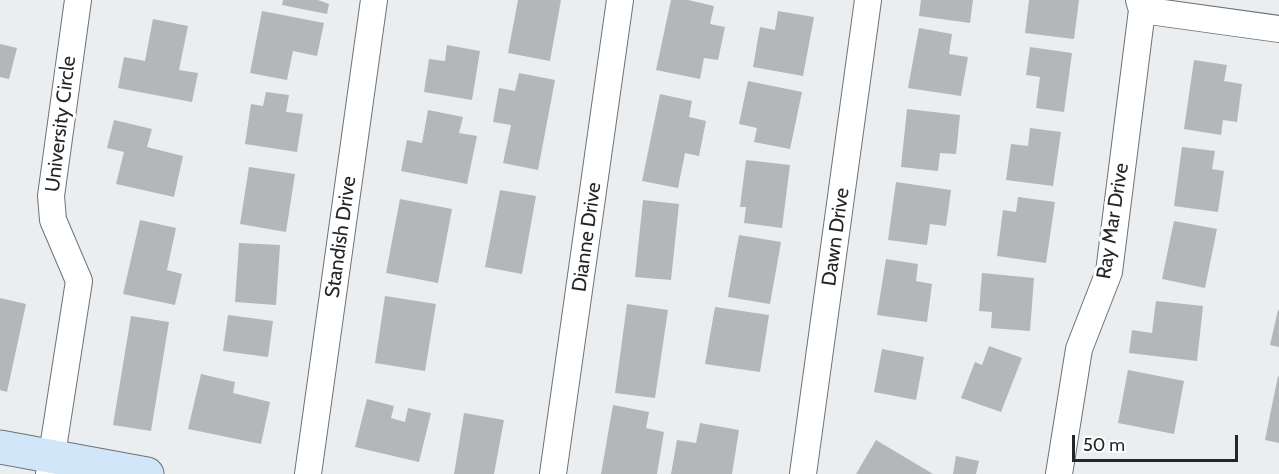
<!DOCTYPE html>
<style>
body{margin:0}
#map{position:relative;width:1279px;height:474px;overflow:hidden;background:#ebeef0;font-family:Cabin,sans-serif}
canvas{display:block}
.scale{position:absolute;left:1072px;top:435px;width:166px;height:27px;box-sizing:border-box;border:3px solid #252627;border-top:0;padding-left:8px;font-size:18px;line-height:21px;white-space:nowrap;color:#252627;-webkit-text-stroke:4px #fff;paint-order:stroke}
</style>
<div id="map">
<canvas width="1279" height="474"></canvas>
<div class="scale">50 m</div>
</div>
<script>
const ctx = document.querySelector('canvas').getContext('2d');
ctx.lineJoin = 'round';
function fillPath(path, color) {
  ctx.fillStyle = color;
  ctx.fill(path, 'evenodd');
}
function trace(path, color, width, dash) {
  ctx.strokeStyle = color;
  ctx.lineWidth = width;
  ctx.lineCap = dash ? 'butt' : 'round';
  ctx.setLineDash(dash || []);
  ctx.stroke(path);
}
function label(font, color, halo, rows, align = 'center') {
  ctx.font = font + ' Cabin,sans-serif';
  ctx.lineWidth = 6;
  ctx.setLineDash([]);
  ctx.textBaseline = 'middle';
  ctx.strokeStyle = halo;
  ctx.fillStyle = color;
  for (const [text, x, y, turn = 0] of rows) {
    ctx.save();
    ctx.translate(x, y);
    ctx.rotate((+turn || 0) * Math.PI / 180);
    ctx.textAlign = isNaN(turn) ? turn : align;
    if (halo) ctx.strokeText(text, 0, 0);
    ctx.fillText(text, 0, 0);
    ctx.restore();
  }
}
fillPath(new Path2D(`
 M283,0h35l11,4 -2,10 -45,-9z
 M518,0h43l-11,61 -42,-8z
 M671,0h17l26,6 -4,18 15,3 -7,33 -14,-2 -4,21 -44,-9z
 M921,0h52l-3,23 -51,-7z
 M1029,0h50l-5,39 -49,-6z
 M262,11l62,12 -7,33 -24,-5 -6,29 -37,-7z
 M778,11l36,6 -11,59 -50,-9 7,-40 15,3z
 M153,19l35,7 -9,44 19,3 -6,29 -74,-14 6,-31 21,4z
 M919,28l33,6 -3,20 19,3 -7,39 -53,-8z
 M0,44l17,4 -8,31 -9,-2z
 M447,45l33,6 -8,49 -48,-8 5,-33 16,2z
 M1030,47l42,6 -8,59 -28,-4 4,-31 -14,-2z
 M1194,60l33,5 -3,16 18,3 -5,38 -14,-2 -2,15 -37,-6z
 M519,73l36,7 -17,90 -35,-7 8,-38 -18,-3 6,-34 16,3z
 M748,81l54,11 -12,57 -36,-7 3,-14 -18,-4z
 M266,92l23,3 -3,17 17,2 -6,38 -52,-8 6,-40 12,2z
 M660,94l32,7 -3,16 17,4 -7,35 -14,-3 -7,35 -36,-7z
 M907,109l53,6 -4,39 -16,-1 -2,18 -37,-4z
 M428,110l35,7 -4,16 18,3 -10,48 -66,-13 6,-31 15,3z
 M114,120l38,9 -5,18 36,9 -9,41 -58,-13 8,-32 -17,-4z
 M1030,128l31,4 -8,54 -47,-6 5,-36 17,2z
 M1182,147l33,4 -3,18 12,2 -6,41 -44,-6z
 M746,160l44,5 -8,63 -38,-5 2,-16h-6z
 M249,167l46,7 -9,58 -46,-8z
 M896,182l55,8 -5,36 -16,-2 -3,21 -39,-5z
 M500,190l36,6 -14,78 -37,-7z
 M1018,197l37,5 -9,61 -49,-7 6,-46 13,2z
 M400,199l52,10 -14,74 -52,-10z
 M643,200l36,4 -8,76 -36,-3z
 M140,220l36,8 -9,42 15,4 -7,31 -52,-11z
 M1174,221l43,8 -12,59 -43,-9z
 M739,235l42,7 -11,62 -42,-7z
 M239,243l41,2 -4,60 -41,-3z
 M886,259l32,5 -2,17 16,3 -5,38 -50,-7z
 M982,273l52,5 -4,53 -39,-3 1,-16 -13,-1z
 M385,296l51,8 -11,67 -50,-8z
 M0,298l26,6 -19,88 -7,-2z
 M1156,301l47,5 -6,55 -68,-8 3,-23 20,3z
 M627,304l41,6 -13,88 -40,-5z
 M715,307l54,8 -9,57 -55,-8z
 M1278,310h1v37l-9,-2z
 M228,315l45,6 -5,36 -45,-6z
 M131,316l38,6 -18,109 -38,-6z
 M989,346l33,12 -21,54 -40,-14 14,-36 7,3z
 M882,349l42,8 -8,43 -42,-8z
 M1128,370l56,11 -10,53 -56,-11z
 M201,374l34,8 -2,11 37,9 -9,42 -73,-15z
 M1278,376l1,1v66l-14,-3z
 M367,399l27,7 -3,12 14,4 3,-14 23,5 -12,49 -64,-15z
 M613,405l36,7 -3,16 18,4 -7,42h-56z
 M464,413l40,7 -10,54h-40z
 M700,423l39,7 -7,44h-61l6,-34 19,3z
 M876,440l57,34h-77z
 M956,456l23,5 -3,13h-23z`), '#b4b6b8');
const street = new Path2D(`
 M1142,10l137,19
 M49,474l30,-193 -26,-61 -2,-24 27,-196
 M308,474l66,-474
 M553,474l67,-474
 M803,474l65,-474
 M1059,474l20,-125 30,-77 33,-262 -3,-10`);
const secondary = new Path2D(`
 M0,447l147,27`);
trace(street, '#6f7274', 28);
trace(secondary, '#6f7274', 35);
trace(street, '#fff', 26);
trace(secondary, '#d2e6f9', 33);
label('20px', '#252627', '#fff', [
 ["University Circle",61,124,-83],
 ["Ray Mar Drive",1113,221,-81],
 ["Standish Drive",341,237,-82],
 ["Dianne Drive",587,237,-82],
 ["Dawn Drive",836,237,-82]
]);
</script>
